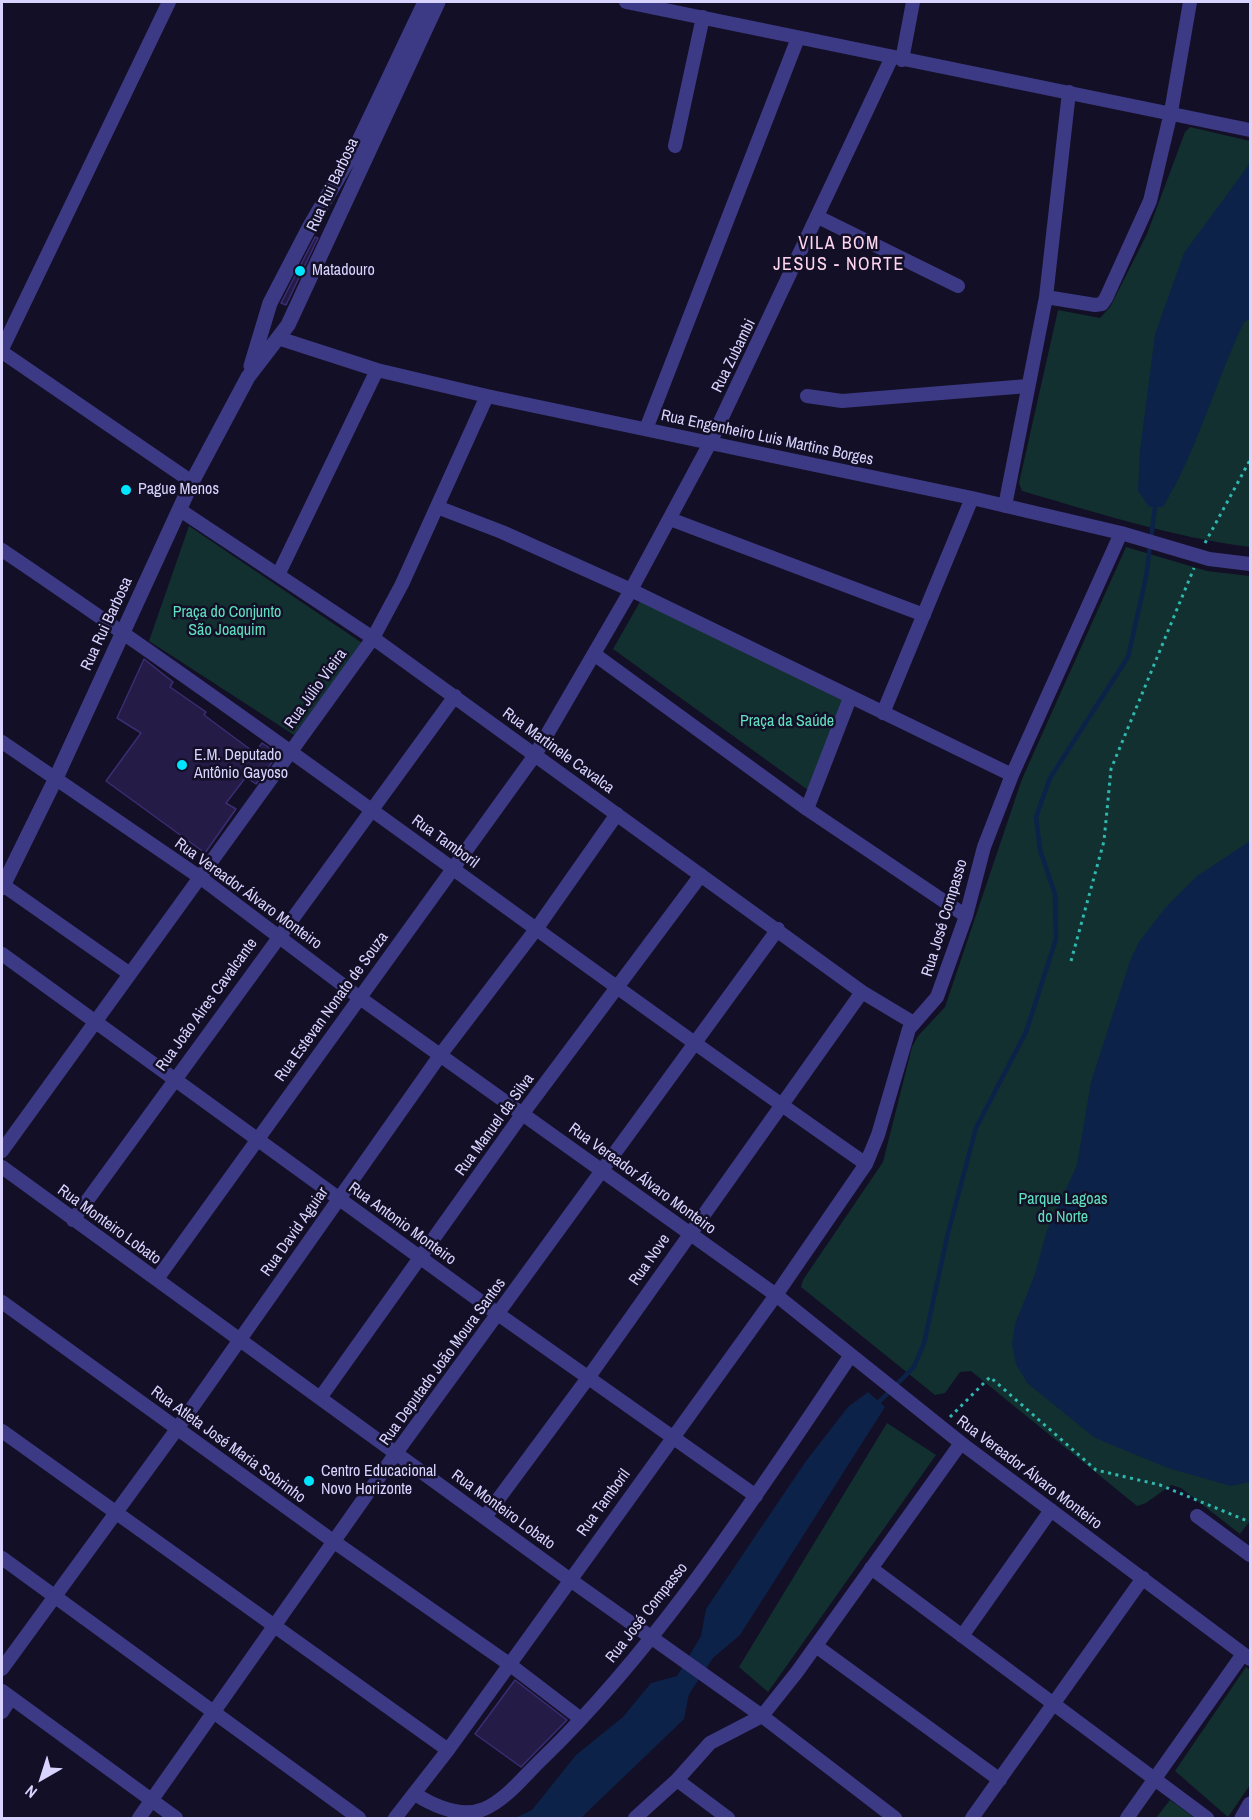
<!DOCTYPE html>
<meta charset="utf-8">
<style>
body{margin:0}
#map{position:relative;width:1252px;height:1820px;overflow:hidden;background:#130f26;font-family:"Archivo Narrow",sans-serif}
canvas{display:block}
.frame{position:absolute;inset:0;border:3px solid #d9d4ff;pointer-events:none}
.north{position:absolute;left:12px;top:1748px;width:60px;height:60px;-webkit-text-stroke:4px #130f26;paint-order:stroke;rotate:219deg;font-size:16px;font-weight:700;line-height:24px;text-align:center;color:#d9d4ff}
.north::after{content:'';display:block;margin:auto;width:21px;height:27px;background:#d9d4ff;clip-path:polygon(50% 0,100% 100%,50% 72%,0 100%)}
</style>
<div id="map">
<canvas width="1252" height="1820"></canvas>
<div class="frame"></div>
<div class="north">N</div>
</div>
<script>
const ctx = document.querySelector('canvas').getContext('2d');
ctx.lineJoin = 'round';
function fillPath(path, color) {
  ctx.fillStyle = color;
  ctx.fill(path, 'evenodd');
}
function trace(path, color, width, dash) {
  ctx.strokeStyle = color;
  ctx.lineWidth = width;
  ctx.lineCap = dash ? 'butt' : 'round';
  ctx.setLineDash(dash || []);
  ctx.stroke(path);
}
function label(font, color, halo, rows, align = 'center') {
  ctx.font = font + ' "Archivo Narrow",sans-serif';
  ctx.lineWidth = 5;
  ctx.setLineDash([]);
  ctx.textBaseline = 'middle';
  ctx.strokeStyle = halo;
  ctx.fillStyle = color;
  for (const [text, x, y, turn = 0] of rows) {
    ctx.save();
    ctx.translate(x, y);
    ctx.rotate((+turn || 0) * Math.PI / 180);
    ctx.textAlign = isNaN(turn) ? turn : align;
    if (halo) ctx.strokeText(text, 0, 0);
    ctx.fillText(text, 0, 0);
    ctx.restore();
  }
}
fillPath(new Path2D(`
 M1190,127l60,14v406c-78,-10 -152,-34 -228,-56l-3,-8 39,-173 42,8 10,-11 37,-73 38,-102z
 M189,526l173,117 -68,92 -145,-94z
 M1126,547l81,24 43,5v945l-10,13 -59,-46 -10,-3 -25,18 -9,3 -166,-135 -11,1 -15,21 -10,2 -134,-108 2,-7 80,-118 29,-115 6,-11 27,-29 77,-228z
 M641,600l203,100 -36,90 -195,-141z
 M887,1423l49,32 -168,237 -29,-25z
 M1246,1667l4,3v115l-22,32 -53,-46z
 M1170,1800l25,18h-39z`), '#12302f');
fillPath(new Path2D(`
 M1250,163v156l-6,3c-29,61 -46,127 -81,185h-14l-11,-16 2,-40 15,-117 29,-81z
 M1250,841v641l-19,4 -63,-18 -73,-30 -68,-55 -11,-19 -4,-20 3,-20 20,-50 11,-41 31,-68 14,-83 39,-121 9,-19 26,-34 32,-32z
 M868,1392l17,15 -145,228 -27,23 -24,36 -5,25 -103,99h-66l17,-8 44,-55 47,-38 28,-34 26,-7 24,-40 5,-27 100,-148 42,-54z`), '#0c2248');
trace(new Path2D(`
 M876,1405l38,-38 10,-24 24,-110 28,-105 50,-96 30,-93 -1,-45 -15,-44 -4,-33 14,-39 78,-121 18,-80 9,-70`), '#0c2248', 4.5);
const building = new Path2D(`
 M315,237l3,1 -32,67 -5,-2z
 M144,659l29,23 -3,5 36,25 -2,3 51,38 7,-10 16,11 -22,30 -10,-7 -20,26 10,6 -31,44 -99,-72 35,-48 -24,-15z
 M515,1680l52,40 -46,47 -46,-33z`);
fillPath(building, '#241b47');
trace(building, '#3b2d73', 1.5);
trace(new Path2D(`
 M1205,543l45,-83
 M1071,961l33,-120 7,-72 83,-201
 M950,1417l40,-40 106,93 64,15 90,37`), '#2fb8b0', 3, [3, 4.5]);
trace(new Path2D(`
 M626,2l624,128
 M902,60l11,-58
 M675,146l28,-129
 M818,217l140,69
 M1046,297l49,8 7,-1 4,-6 44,-97 21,-89 19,-110
 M278,338l99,32 110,26 485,102 149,35 88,26 41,5
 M2,349l167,-347
 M2,352l190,130
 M807,396l35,5 186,-15
 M646,429l152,-391
 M1005,506l41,-209 23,-205
 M437,507l65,25 129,58 381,185
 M180,510l193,128 489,354 50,30
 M670,519l254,96
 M2,550c293,198 574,413 864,614
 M279,573l98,-203
 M594,654l213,155 159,107
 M883,713l89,-215
 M2,742l199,136 159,120 416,297 185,148 289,216
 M807,809l43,-111
 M3,885l127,89
 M2,954l496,360 258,182
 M2,1151l371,-513 29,-54 85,-188
 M2,1167l567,412 193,137 133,102
 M73,1220l382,-524
 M157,1279l378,-524 96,-165 79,-147 182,-386
 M2,1302l331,239 176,123 72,55
 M320,1398l203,-285 178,-238
 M2,1431l446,319
 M1197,1516l53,39
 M485,1517l103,-139 274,-386
 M2,1558l357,260
 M871,1568l336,250
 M962,1636l89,-126
 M816,1646l184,134
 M2,1669l175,-240 264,-375 96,-126 80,-114
 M2,1691l174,127
 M2,1712l9,-14
 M677,1780l51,38
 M415,1794c19,12 46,24 69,15 22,-9 41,-34 58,-50 119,-115 217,-268 309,-404
 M139,1818l257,-365 382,-524
 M395,1818l53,-68 328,-455 90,-131 12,-29 31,-106 28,-32 29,-81 18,-69 28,-72 109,-242
 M635,1818l42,-38 33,-37 52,-27 35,-44 164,-229
 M972,1818l171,-240
 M1127,1818l116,-164`), '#3d3a85', 14);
trace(new Path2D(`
 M251,366l19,-63 40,-77 47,-81 68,-143
 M2,888l54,-110 136,-296 56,-105 40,-52 150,-323
 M1242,1818l8,-14`), '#3d3a85', 15);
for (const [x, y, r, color] of [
 [300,271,6,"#00e5ff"],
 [126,490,6,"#00e5ff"],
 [182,765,6,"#00e5ff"],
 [309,1481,6,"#00e5ff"]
]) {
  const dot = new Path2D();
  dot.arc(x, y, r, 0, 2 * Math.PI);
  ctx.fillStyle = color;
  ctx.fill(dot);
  trace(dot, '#130f26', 2);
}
label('16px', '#d9d4ff', '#130f26', [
 ["Rua Rui Barbosa",333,185,-65],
 ["Rua Zubambi",734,356,-64],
 ["Rua Engenheiro Luis Martins Borges",767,438,12],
 ["Rua Rui Barbosa",107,624,-65],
 ["Rua Júlio Vieira",316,689,-54],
 ["Rua Martinele Cavalca",558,751,36],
 ["Rua Tamboril",445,842,36],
 ["Rua Vereador Álvaro Monteiro",248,894,36],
 ["Rua José Compasso",945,918,-73],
 ["Rua João Aires Cavalcante",207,1005,-54],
 ["Rua Estevan Nonato de Souza",332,1007,-54],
 ["Rua Manuel da Silva",495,1125,-54],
 ["Rua Vereador Álvaro Monteiro",642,1179,36],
 ["Rua Antonio Monteiro",402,1224,36],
 ["Rua Monteiro Lobato",109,1225,36],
 ["Rua David Aguiar",295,1232,-55],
 ["Rua Nove",650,1260,-55],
 ["Rua Deputado João Moura Santos",443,1362,-54],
 ["Rua Atleta José Maria Sobrinho",228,1445,36],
 ["Rua Vereador Álvaro Monteiro",1029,1473,37],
 ["Rua Tamboril",604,1503,-54],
 ["Rua Monteiro Lobato",503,1510,36],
 ["Rua José Compasso",647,1613,-52]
]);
label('16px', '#d9d4ff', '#130f26', [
 ["Matadouro",312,271],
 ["Pague Menos",138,490],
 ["E.M. Deputado",194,756],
 ["Antônio Gayoso",194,774],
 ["Centro Educacional",321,1472],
 ["Novo Horizonte",321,1490]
], 'left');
label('16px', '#5fe0c0', '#130f26', [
 ["Praça do Conjunto",227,613],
 ["São Joaquim",227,631],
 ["Praça da Saúde",787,722],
 ["Parque Lagoas",1063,1200],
 ["do Norte",1063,1218]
]);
ctx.letterSpacing = '1.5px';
label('18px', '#ffd6f0', '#130f26', [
 ["VILA BOM",839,244],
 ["JESUS - NORTE",839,265]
]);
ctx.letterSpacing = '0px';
</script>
